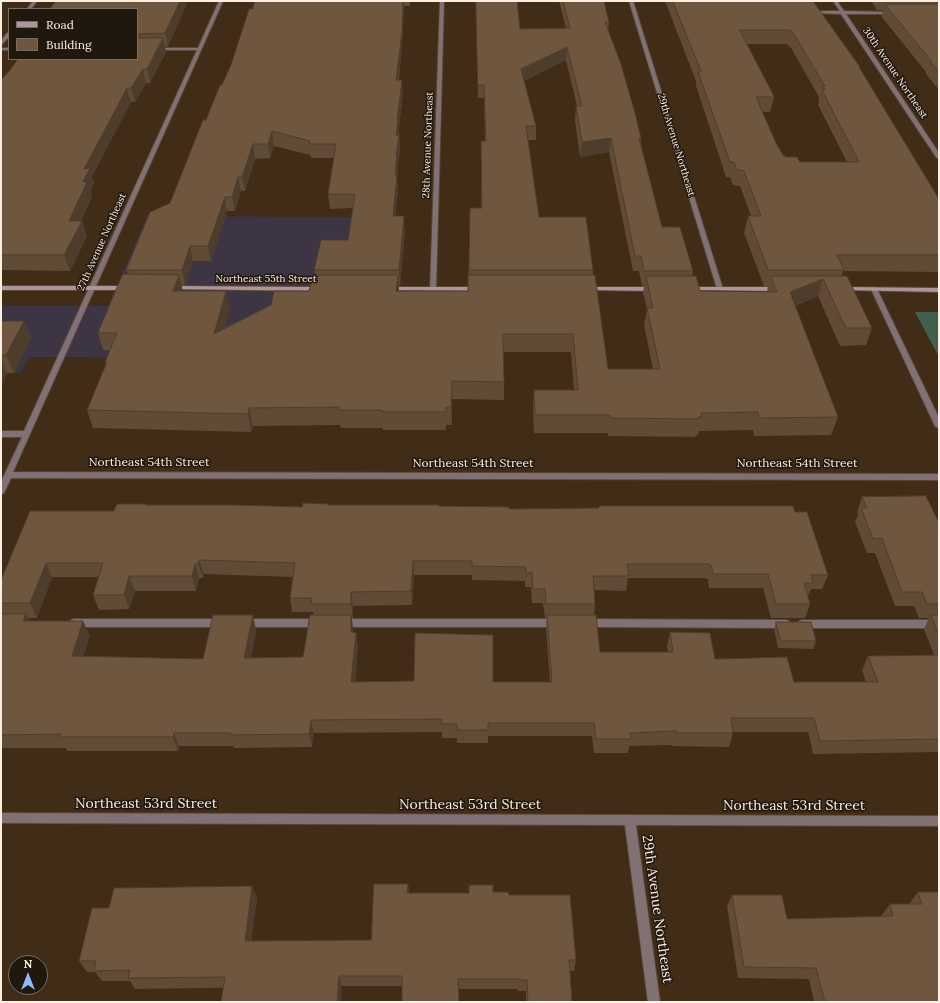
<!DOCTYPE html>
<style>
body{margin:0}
#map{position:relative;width:940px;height:1003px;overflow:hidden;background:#402c17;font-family:Lora,serif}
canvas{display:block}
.frame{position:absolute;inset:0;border:2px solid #fdefe3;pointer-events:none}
.legend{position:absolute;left:8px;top:8px;width:130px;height:52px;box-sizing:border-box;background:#20170d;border:1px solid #786d63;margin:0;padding:5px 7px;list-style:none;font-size:12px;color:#fdefe3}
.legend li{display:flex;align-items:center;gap:8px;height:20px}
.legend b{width:20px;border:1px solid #786d63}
.north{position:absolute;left:8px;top:955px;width:40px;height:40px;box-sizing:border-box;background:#20170d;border:1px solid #786d63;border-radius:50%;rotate:0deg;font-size:11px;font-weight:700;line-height:16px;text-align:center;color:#fdefe3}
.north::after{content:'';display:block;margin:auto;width:14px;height:18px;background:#8eb9fc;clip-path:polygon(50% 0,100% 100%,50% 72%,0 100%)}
</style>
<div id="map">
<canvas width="940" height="1003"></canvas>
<div class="frame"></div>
<ul class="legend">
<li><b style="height:5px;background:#ae959b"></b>Road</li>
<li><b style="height:11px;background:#6f573f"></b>Building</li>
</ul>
<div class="north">N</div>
</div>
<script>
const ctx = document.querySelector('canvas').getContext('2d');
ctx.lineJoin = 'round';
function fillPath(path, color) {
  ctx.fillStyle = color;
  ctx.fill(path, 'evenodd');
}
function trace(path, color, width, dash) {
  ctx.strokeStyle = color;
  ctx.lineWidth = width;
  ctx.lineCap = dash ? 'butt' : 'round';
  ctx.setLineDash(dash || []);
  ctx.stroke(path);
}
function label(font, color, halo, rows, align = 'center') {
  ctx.font = font + ' Lora,serif';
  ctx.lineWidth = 3;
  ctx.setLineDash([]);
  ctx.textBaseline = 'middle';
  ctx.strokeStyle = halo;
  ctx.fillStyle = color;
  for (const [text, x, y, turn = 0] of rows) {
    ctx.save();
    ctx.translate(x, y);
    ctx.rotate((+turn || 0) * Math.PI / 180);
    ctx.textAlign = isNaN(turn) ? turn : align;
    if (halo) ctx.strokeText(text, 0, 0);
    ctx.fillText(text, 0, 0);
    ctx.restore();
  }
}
fillPath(new Path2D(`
 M147,216l238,1 -10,86 65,55 -411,-1 -8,16h-20v-67h107z`), '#3d3444');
fillPath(new Path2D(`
 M915,312h24v45z`), '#42604e');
const lane = new Path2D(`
 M74,619h148l3,1 1,3 -1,3 -3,1h-148l-3,-1 -1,-3 1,-3z
 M244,619h74l3,1 1,3 -1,3 -3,1h-74l-3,-1 -1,-3 1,-3z
 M342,619h214l3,1 1,3 -1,3 -3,1h-214l-3,-1 -1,-3 1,-3z
 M588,619l198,1 3,1 1,3 -1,3 -3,1 -198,-1 -3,-1 -1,-3 1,-3z
 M802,620h137v8h-137l-3,-1 -1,-3 1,-3z`);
const street = new Path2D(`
 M33,1h4l-6,8h-4z
 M219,1h4l-210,471 926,2v6l-928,-2 -7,15 -3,1v-12l21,-45h-21v-6h23l173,-381h-60v-2h61z
 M440,1h4l-8,288 -3,2 -3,-2z
 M629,1h4l90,288 -1,1h-4l-1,-1z
 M833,1h4l7,10 48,1 2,1 -2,1h-46l93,139v6l-3,-2 -95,-143 -29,-1 -2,-1 2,-1h28z
 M7,33h2v4l-8,8v-4z
 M1,48h8v2h-8z
 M874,287l3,2 62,129v10l-4,-2 -64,-137z
 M1,813l938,3v10l-303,-1 24,177h-12l-23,-177 -624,-2z`);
const secondary = new Path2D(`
 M1,286h125l3,2 -3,2h-125z
 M172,286l148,1 3,2 -3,2 -150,-2 -1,-1z
 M388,287h90l3,2 -3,2 -92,-1v-2z
 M586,287h68l3,2 -3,2 -70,-1v-2z
 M690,287h88l3,2 -3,2 -90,-1v-2z
 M844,287l95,1v4l-97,-2v-2z`);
trace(lane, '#5a4734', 2);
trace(street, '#5a4734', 2);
trace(secondary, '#5a4734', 2);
fillPath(lane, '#817175');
fillPath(street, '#817175');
fillPath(secondary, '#ae959b');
fillPath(new Path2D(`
 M188,1l-20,45 -3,1 1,5 -16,31h-4l-11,19h-4l-39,74 2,7 -4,9 2,5 -11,24h1l5,15 -17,35 -69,-1v-190l136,-21v-50z
 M255,1h155v5h-6l-2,39 -3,35 4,13 -4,35 1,21 -2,15v6l-1,7 1,12 -3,27 10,15 -5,54h-1v6h69l2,-83h11v-67h4l-1,-43h-6l-2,-97h41l3,28 46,-1 -7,-27h45l5,21 -1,8 33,108v7l21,82 31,44 -1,5 8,15 67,1 1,-6h-4l-20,-53 4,-17h3l-11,-30 -7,-1 -3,-8h-4l-30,-91v-5l-31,-80h143l52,66 -1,2 80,130v73l-96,-1 -1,5 30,52 -6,17 -26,1 -22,-50 -23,10 43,111 -7,18 -77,1 -1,-6 -54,1 -1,4h-2l-1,2 -87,-1v-3h-74l-1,-25 1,-18h40l-3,-38h-67v48l-52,-1v26h-6v5h-63v-2h-42l-1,-3 -87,1 -2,6 -158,-4 -6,-18 19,-46 -1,-2 5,-12h-7l-5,-17 30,-59 -2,-4 44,-67 36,-83 16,-35 9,-20zM747,44h40l4,4 28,49 -1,3 1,2 -1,3 29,57h-47l-17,-7 -7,-12 -14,-31h8l4,-15zM566,60l11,46h-1l-1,14 5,37 29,-5 24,119h6l3,15h2l-1,7 4,16 -3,16 9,44h-45l-15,-94v-5l-54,-53 -11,-77h8v-14l-12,-45zM274,146l36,9 1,3h23l-6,36 2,15 23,-1 -5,32 -34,30 1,5 -6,16 -85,37 6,-20 -47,-17 -2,-6h4l8,-24h18l16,-50h8l6,-20h4l10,-32 15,-1z
 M871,1h68v89l-13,-16v-2l-45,-56 2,-6h-6z
 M1,321h23l7,17 -17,35h-7l-6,13z
 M862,497l77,26v229l-126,2 -5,-22h-75v1l-4,14 -56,-1 -1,-1 -43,1 -1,7h-34l-2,-17h-104v7h-31v-5h-15v-6l-128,1 -2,14 -78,1v-2h-55l-1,5h-111l-1,-3h-65v-134h2l-2,-3v-31l113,-69 32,-6 156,2 27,-2 109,1 71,3 286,3 33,63 -6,14h-11l-3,7 2,8 -5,14h-34l-8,-30h-54l-1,-9 -6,-1h-74l-2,13 -32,-1 1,14 -1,11 6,37h68l-1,-6 3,-14 45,27 79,23h72l-4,-12 6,-14 66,-1 -10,-26 5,-11h-10l-5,-12h-19l-20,-53h-8l-12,-31 3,-7 -1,-3zM204,574l89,3 -3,21 2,14h21v3l-10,42 -52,1 5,-28 -53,29 -120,-3 7,-20 -60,-15 -2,-3h9l15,-41h46l-5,18 6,15 30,-1 6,-18h61l3,-13h4zM414,575h58v5l53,1v6h6l1,16h11l2,15h2l-1,11 4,53h-195l3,-35 -2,-14h-3l-1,-15h1v-12l59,-1z
 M776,622l40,19 -3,8 -35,-1 -4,-19z
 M408,884l1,9h60l24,-1 16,3 67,65 -2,11h-4l2,31h-46v-11h-8v-2h-59l-57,-3h-60l-207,3 -5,-8h-28l-7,-9h-8l-8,-11 30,-53 143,-22 5,11 -6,44 120,-1z
 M918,892h21v110h-125l-5,-23 -71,-1 -11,-72 5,-11 55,24 94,-3 9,-12h19z`), '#5f4b36');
fillPath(new Path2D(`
 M1,1h3l-3,4z
 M180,1h8l-20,45 -3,-13z
 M403,1l1,5 -2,39 -5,48 -1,-13z
 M163,38l3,14 -16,31 -3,-14z
 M567,47l-1,13 -45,22v-13z
 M143,69l3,14 -11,19 -4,-14z
 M402,80l1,13 -4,35 1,21 -2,15v6l-1,7 1,12 -4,42 -1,-15 2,-41 2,-54z
 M127,88l4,14 -39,74 2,7 -4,9 2,5 -18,39 -5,-15 14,-39 1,-13z
 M272,131l2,15 -4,12 -2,-14z
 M611,138l-2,14 -29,5 2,-15z
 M253,144l2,15 -10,32 -3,-14z
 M238,177l3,14 -6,20 -3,-14z
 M225,197l2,14 -16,50 -3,-15z
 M404,216l1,15 -5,54 -1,-15z
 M82,221l5,15 -17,35 -6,-16z
 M190,246l3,15 -8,24 -3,-15z
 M179,275l4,17 -10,-1z
 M398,275l1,17 -3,-1z
 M823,279l-5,17 -33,13 5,-17z
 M226,291l4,17 -12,43 -4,-17z
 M24,321l7,17 -17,35 -8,-18z
 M1,358l6,15 -6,13z
 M452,381v44l-1,-18z
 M249,408l4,18 -2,6 -3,-18z
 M199,560l5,14 -1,4 -5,-14z
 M413,561l1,14 -2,30 -1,-14z
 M46,563l6,14 -15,41 -7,-15z
 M195,564l4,14 -3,13 -4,-15z
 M129,576l6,15 -6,18 -5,-14z
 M351,592l2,14v12l-2,-14z
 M26,614l7,15 -10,-8z
 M253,615l3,15 -8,42 -4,-14z
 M351,615l2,14v18l-2,-15z
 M83,621l7,15 -11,34 -7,-14z
 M356,633l2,14 -5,49 -2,-14z
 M311,720l3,13 -2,14 -3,-13z
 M174,733l5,13 -1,5 -5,-14z
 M252,886l5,11 -8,55 -4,-11z
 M339,976l3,10 -1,16h-4z`), '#4e3d2c');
const building = new Path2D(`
 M56,1h124l-15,32 -28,1v-25h-87z
 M255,1h148l-1,31 -6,48h6l-5,41h1l-2,14h3l-3,21h1l-2,19h2l-4,41h11l-5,54h-85l7,-30h27l7,-46h-27l8,-50h-27l1,-3 -38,-10 -4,13h-15l-11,33h-4l-6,20h-7l-17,49h-18l-8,24h-56l24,-58 20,-9 33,-83h3l14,-35h2l9,-20 18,-56h3z
 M476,1h41l3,28 50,-1 -7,-27h41l5,21h-4l16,42 14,49 6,25h-2l23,89h18l13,44h-49l-3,-15h-6l-24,-118 -29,4 -6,-36h6l-15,-59 -46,22 15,57h-10l13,91h47l7,53h-124l1,-62h12l-1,-67h5l-2,-56h-6z
 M673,1h140l47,66h-1l80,132v56h-102l7,15h-76l-20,-54h13l-17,-45 -8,-2 -2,-7h-4l-32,-90h3zM740,30h50l4,4 31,52h-3l3,4h-3l37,72h-59l-3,-5h-11l-3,-2 -7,-12 -20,-46h18z
 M885,4h54v68l-9,-11h1z
 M137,38h26l-16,31h-4l-12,19h-4l-43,81 6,-1 -7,14h4l-18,39h13l-18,34h-63v-175l9,-10 8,-11h119z
 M123,274l56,1 -6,16h53l-12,43 57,-29 3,-14h35l4,-16h85l-2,16h72v-16h127l13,94h52l-13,-61h6l-7,-32h50l4,15 77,1 -6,-16h76l25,52h-26l-23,-49 -33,13 48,125 -79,1 -1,-6 -57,1 1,4h-4l1,2 -88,-1 -1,-3h-75l-1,-25h44l-5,-56h-70l1,48 -52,-1 -1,26h-5v5h-64v-2h-43v-3l-90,1 -1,6 -161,-4 20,-48h-2l12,-29h-19z
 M1,321h23l-18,34h-5z
 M926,496l13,27v7h-1l1,3v71h-12l-5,-12h-20l-20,-54 -9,1 -12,-31h6l-5,-11z
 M303,503l26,1 -1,1h110v1l71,1v2l90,-1v-2h194l2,6h12l21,63h-17l2,8h-9l6,21h-34l-8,-30h-55l-2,-9 -5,-1h-79l2,12h-36l2,28h-49l-1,-15h-12l-1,-17 -6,1v-6l-54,-1v-5h-59l-2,30 -60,1v12h-40l1,-6h-22l5,-35 -96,-3 -1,4h-3l-3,12h-63l-5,19h-31l10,-32h-57l-16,40h-29v-23l29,-69h84l3,-7h29l-1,1h89l68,2z
 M1,614h25l-3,7h60l-11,35 131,3 10,-44h40l-9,43 59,-1 7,-42h41v17l5,1 -5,49 63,-1 1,-48 78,2v47h59l-5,-67h49l4,37h73l-3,-20 40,1 5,26 72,-2 7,25h84l-10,-26 71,-1v84l-119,2 -6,-23h-83l2,15h-57v-2l-46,2 1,6h-35l-2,-16h-106v7h-31v-6h-16l1,-5 -131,1 -2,14 -79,1 1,-2h-57l-1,4h-113l1,-3 -60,1z
 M931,615h8v20z
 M776,622h35l5,19h-35z
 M374,884h34l-1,9h62v-8h24v7h15l1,3h61l6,65h-7l3,42h-44l-1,-22h-7l-1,-1h-61l1,23h-57v-26h-63l-2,26h-116l4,-25 -97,1 2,-8 -36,1 2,-10h-17l13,-53h17l5,-20 138,-2 -7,55 126,-1z
 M918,892h21v110h-114l-9,-34 -72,-1 -12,-72h50l5,24 106,-3 -3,-12h32z`);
fillPath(building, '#6f573f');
trace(building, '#4e3d2c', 1);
label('10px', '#fdefe3', '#20170d', [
 ["30th Avenue Northeast",895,73,56],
 ["28th Avenue Northeast",428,145,-88],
 ["29th Avenue Northeast",676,145,73],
 ["27th Avenue Northeast",102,242,-66],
 ["Northeast 55th Street",266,279]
]);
label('12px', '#fdefe3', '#20170d', [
 ["Northeast 54th Street",149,463],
 ["Northeast 54th Street",473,464],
 ["Northeast 54th Street",797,464]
]);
label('14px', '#fdefe3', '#20170d', [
 ["Northeast 53rd Street",146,804],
 ["Northeast 53rd Street",470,805],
 ["Northeast 53rd Street",794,806],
 ["29th Avenue Northeast",657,909,82]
]);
</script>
